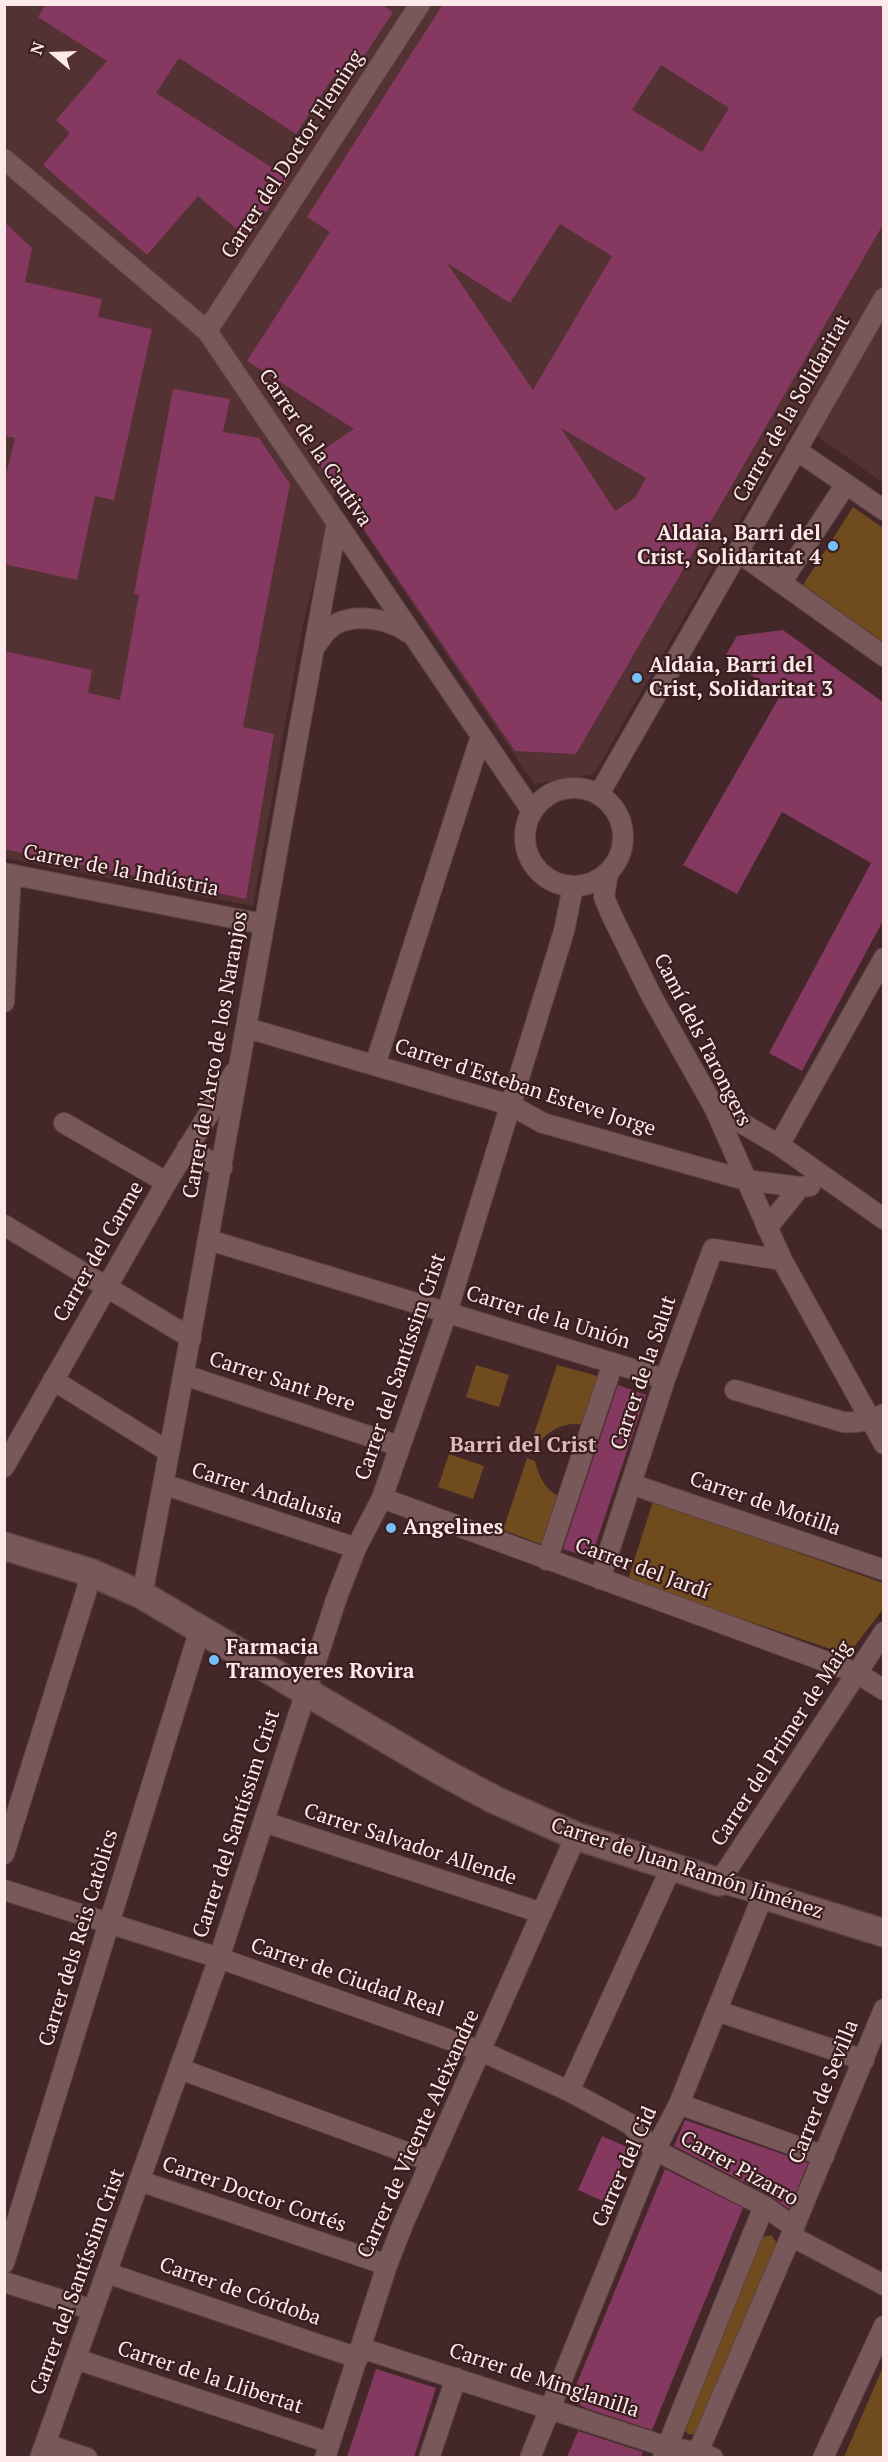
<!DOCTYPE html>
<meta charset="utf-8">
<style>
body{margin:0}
#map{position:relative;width:888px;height:2462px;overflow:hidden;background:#442729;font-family:"PT Serif",serif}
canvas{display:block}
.frame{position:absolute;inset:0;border:6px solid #fde9e9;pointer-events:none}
.north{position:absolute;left:24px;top:24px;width:60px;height:60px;-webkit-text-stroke:4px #391d1f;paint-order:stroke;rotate:289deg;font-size:16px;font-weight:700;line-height:24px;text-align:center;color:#fde9e9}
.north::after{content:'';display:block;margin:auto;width:21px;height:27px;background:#fde9e9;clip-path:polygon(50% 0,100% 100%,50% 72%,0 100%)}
</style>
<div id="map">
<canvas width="888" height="2462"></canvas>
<div class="frame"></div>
<div class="north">N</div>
</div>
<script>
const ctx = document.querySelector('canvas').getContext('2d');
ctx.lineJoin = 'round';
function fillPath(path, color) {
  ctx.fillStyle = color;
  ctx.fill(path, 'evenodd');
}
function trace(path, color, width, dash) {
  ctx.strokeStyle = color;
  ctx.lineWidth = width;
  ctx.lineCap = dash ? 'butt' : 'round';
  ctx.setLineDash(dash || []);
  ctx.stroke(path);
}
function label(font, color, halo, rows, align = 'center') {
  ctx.font = font + ' "PT Serif",serif';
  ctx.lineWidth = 4.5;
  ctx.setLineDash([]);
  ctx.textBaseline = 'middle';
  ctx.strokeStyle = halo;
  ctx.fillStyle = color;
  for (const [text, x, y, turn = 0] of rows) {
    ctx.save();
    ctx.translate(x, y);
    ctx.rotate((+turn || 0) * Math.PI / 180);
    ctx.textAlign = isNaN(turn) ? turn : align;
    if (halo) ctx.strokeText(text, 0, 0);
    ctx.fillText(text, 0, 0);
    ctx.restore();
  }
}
fillPath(new Path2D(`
 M4,5h879v478l-86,-61 -203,352 -60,10 -198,-293 -34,138 -49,277 -248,-48z`), '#543133');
fillPath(new Path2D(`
 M853,507l30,21v114l-80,-57z
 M476,1365l33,10 -10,32 -33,-10z
 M557,1365l44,12 -16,48c-17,-4 -35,3 -46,18l-7,-3z
 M449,1454l35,12 -11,33 -35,-12z
 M527,1458l8,3c4,17 11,30 27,37l-16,48 -43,-16z
 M653,1501l230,82v26l-35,46 -220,-75z
 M771,2235l6,8 -2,7 -77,185 -10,-1 -5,-6 74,-185 6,-6z
 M883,2367v90h-39z`), '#6f4b1d');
fillPath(new Path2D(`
 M46,4h335l12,8 -47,72 -12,-8 -38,58 -117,-76 -23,35 132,85 -40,61 -50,-43 -51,59 -104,-90 27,-32 -14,-13 51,-59 -69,-44z
 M443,4h441v219l-308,531 -61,-3 -201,-295 40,-27 -107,-68 83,-129 -23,-15zM661,65l68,43 -27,44 -70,-42zM560,224l52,32 -79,134 -86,-127 63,40zM561,428l85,50 -11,20 -20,13z
 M4,222l28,26 -7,34 77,17 -4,18 54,12 -38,171 -19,-4 -18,84 -73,-16v-81l11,-45 -11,-2z
 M173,389l57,10 -7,33 36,6 31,46 -47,243 31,7 -28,165 -242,-50v-198l88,19 -4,23 32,7 19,-105 -5,-1z
 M783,630l101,73v216l-82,152 -33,-18 102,-190 -89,-51 -45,82 -54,-29 98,-171 -57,-36 13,-22z
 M618,1385l28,10 -55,163 -28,-9z
 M685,2120l123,43 -19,46 -20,-14 -95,-49z
 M602,2136l27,12 -24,54 -27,-12z
 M665,2169l78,39 -91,222 -64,-21 -18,-9z
 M376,2369l60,19 -22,69h-67z
 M578,2431l65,21 -2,5h-74z`), '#853961');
const street = new Path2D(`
 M4,159l203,172 325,480
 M207,331l213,-327
 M796,450l88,60
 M738,552l146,104
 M781,583l65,-99
 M315,647c7,-10 12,-19 23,-24 21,-10 53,-3 71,10
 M525 837a49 49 0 1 1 98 0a49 49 0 1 1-98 0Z
 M599,794l285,-496
 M4,873l259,51
 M608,873l-4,24 7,17 40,81 63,112 68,153 102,184
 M4,1002l7,-128
 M247,1028l263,77 33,18 202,57 55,7
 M375,1065l106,-329
 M714,1107l65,38 105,74
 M64,1123l102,59
 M779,1145l105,-187
 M187,1148l35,20
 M4,1225l187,113
 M767,1228l33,-41 10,-1
 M209,1240l456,139
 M184,1375l215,71
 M53,1380l116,72
 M735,1390l108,32c15,1 26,-1 41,-8
 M4,1467l161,-282 69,-112
 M163,1484l193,64
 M631,1484l253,86
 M382,1498l475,175 27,17
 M547,1560l66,-197
 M600,1579l65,-200 48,-130 69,11
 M142,1595c69,-356 128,-715 195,-1072
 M264,1822l278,91
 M4,1854l88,-281
 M4,1890l215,68 262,93 88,40 61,33 25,26 109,56 30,21 -3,9 93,49
 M717,2011l147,49
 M180,2069l250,92
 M569,2091l102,-223
 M679,2104l145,52
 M140,2181l247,84
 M794,2227l90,-218
 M4,2263l196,-634
 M107,2273l251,85
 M4,2282l89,28
 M361,2348l306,99 31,5 15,6
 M76,2359l254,84
 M45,2444l42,14
 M698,2452l93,-216
 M663,2457l101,-251
 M40,2458l179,-500 118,-361 19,-49 26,-50 65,-186 117,-381 9,-44
 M325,2458l62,-193 16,-41 173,-388
 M429,2458l27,-80
 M530,2458l125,-308 24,-46 84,-209 -44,-13 165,-250
 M823,2458l61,-132`);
const secondary = new Path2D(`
 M4,1546l88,27 50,22 297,175 56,30 81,36 143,46
 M763,1895l121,38`);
trace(street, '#5c4345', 22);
trace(secondary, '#5c4345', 30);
trace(street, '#79585a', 20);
trace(secondary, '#79585a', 27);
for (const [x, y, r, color] of [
 [833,546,6,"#77bff7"],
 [637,678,6,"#77bff7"],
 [391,1528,6,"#77bff7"],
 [214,1660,6,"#77bff7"]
]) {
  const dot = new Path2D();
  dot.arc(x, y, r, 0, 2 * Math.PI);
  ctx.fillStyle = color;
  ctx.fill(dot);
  trace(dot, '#391d1f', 2);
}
label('21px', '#fde9e9', '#391d1f', [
 ["Carrer del Doctor Fleming",293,155,-57],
 ["Carrer de la Solidaritat",792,409,-60],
 ["Carrer de la Cautiva",315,448,56],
 ["Carrer de la Indústria",121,871,11],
 ["Camí dels Tarongers",702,1040,63],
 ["Carrer de l'Arco de los Naranjos",216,1055,-80],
 ["Carrer d'Esteban Esteve Jorge",525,1088,18],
 ["Carrer del Carme",99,1252,-60],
 ["Carrer de la Unión",548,1318,17],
 ["Carrer del Santíssim Crist",401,1367,-71],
 ["Carrer de la Salut",644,1373,-71],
 ["Carrer Sant Pere",282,1382,18],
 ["Carrer Andalusia",267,1494,18],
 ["Carrer de Motilla",765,1504,19],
 ["Carrer del Jardí",642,1569,20],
 ["Carrer del Primer de Maig",782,1744,-57],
 ["Carrer del Santíssim Crist",237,1824,-72],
 ["Carrer Salvador Allende",410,1845,18],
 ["Carrer de Juan Ramón Jiménez",687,1869,18],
 ["Carrer dels Reis Catòlics",79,1938,-73],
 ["Carrer de Ciudad Real",347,1978,19],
 ["Carrer de Sevilla",824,2092,-68],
 ["Carrer de Vicente Aleixandre",419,2134,-66],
 ["Carrer del Cid",625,2167,-66],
 ["Carrer Pizarro",739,2169,29],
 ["Carrer Doctor Cortés",254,2195,19],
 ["Carrer del Santíssim Crist",78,2282,-70],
 ["Carrer de Córdoba",240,2292,19],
 ["Carrer de la Llibertat",210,2378,18],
 ["Carrer de Minglanilla",544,2381,18]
]);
label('bold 21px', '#fde9e9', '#391d1f', [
 ["Aldaia, Barri del",821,534,"right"],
 ["Crist, Solidaritat 4",821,558,"right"],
 ["Aldaia, Barri del",649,666],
 ["Crist, Solidaritat 3",649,690],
 ["Angelines",403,1528],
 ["Farmacia",226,1648],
 ["Tramoyeres Rovira",226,1672]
], 'left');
label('bold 22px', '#e0babb', '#391d1f', [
 ["Barri del Crist",523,1446]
]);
</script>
